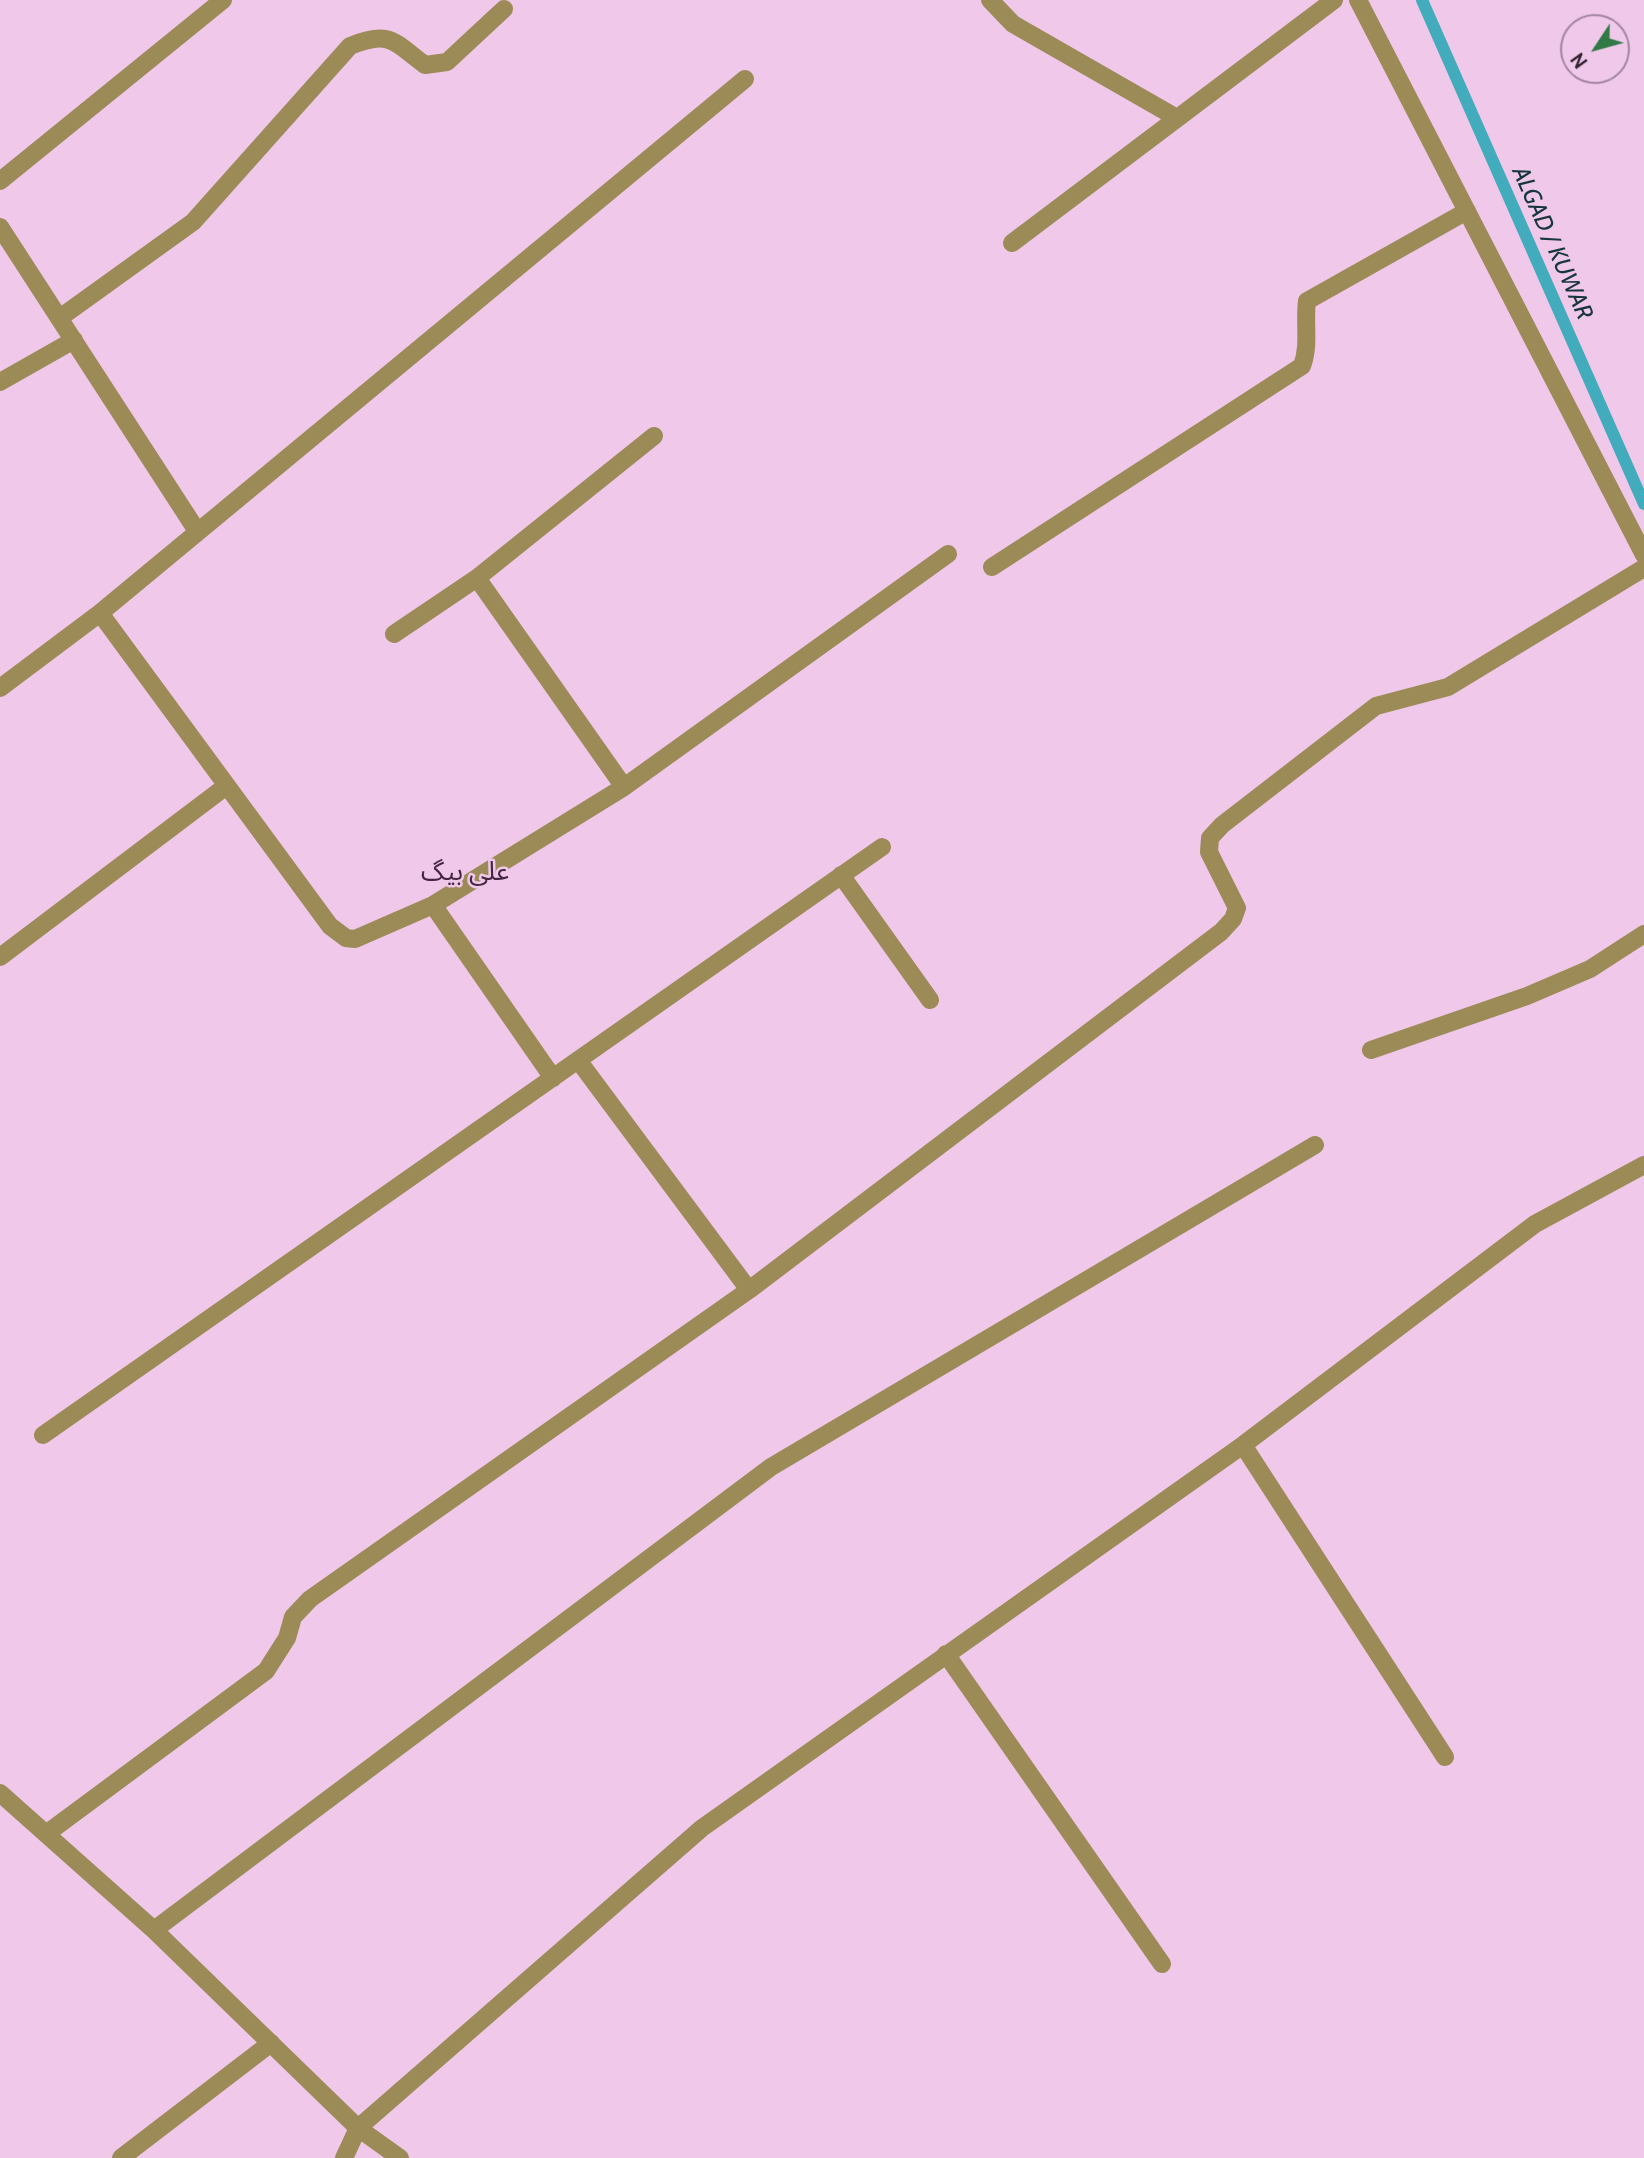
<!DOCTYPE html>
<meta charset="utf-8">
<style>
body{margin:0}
#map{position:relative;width:1644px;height:2158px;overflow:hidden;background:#efc8ea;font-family:Cabin,sans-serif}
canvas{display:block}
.north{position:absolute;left:1560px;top:14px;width:70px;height:70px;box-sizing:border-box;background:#efc8ea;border:2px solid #a486a0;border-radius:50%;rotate:234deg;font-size:19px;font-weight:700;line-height:28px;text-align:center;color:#332431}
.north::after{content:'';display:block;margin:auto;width:24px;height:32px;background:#317a46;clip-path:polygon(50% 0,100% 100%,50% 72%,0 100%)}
</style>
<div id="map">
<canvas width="1644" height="2158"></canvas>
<div class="north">N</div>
</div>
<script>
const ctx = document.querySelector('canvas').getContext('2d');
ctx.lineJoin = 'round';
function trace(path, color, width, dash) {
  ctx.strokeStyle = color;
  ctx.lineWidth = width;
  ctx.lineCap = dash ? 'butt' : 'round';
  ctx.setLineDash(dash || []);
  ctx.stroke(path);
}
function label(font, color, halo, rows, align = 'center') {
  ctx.font = font + ' Cabin,"Noto Sans Arabic",sans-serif';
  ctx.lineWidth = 5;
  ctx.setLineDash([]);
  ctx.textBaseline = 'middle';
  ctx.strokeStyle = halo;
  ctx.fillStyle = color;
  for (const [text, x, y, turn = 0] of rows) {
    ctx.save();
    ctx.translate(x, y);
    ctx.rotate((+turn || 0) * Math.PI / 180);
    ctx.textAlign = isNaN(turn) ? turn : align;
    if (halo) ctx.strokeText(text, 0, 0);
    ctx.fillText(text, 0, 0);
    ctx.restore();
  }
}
trace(new Path2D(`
 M1422,0l222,504`), '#42abbc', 12);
trace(new Path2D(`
 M990,0l23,24 164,94
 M1358,0l286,555
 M0,181l223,-181
 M0,227l197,304
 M1012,243l322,-243
 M61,317l132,-95 157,-176c40,-16 43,-5 75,19l22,-3 57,-53
 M0,382l74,-42
 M992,567l310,-201c8,-21 2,-42 5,-65l160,-90
 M477,578l147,209
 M100,613l230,313 16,12 9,1 78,-34 191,-118 324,-233
 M394,634l83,-56 177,-142
 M0,688l100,-75 645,-534
 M841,875l89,125
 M433,905l120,173
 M0,957l221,-167
 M1371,1050l156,-54 63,-27 54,-35
 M578,1060l171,230
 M43,1435l839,-588
 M1243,1445l202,312
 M946,1654l216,310
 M0,1793l154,137 204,198 42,30
 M46,1834l220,-163 21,-33 6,-21 17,-18 439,-309 472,-358 12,-13 4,-11 -28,-56 1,-14 12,-13 154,-119 72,-19 196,-119
 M154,1930l617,-463 544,-322
 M121,2158l150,-115
 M344,2158l14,-30 344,-300 541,-383 292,-221 109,-59`), '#9d8b57', 18);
label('italic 24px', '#17363c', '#efc8ea', [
 ["ALGAD / KUWAR",1552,243,66]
]);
label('26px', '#452742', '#efc8ea', [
 ["علی بیگ",465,872]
]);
</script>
